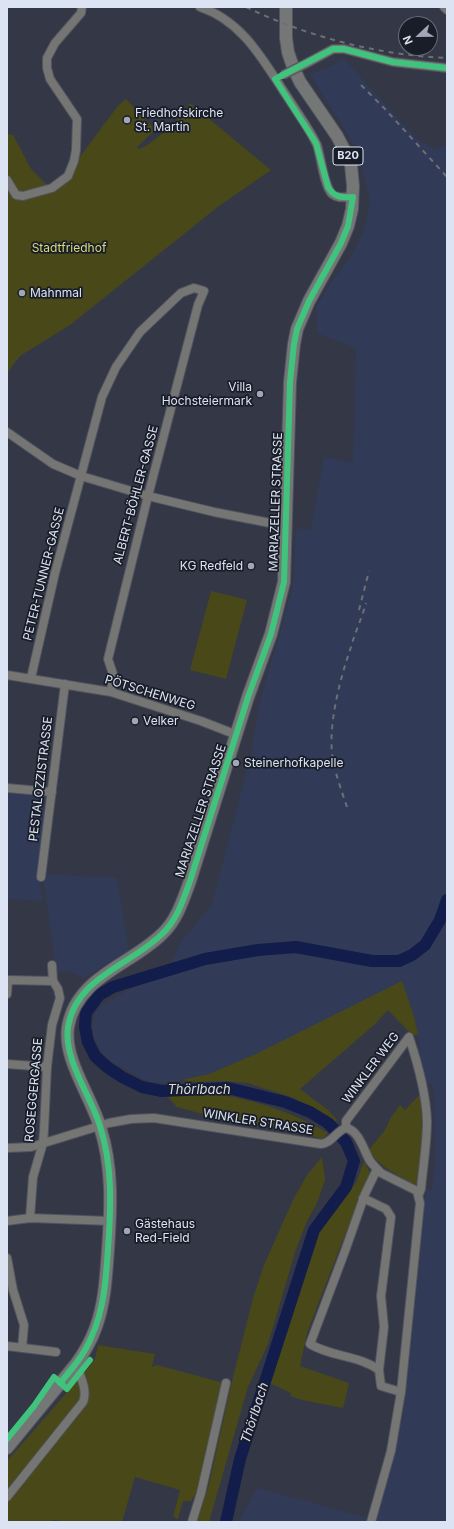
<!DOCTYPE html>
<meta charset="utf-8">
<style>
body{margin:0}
#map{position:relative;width:454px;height:1529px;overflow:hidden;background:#343846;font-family:Inter,sans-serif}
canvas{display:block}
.frame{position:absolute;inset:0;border:8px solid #dce3f3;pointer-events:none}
.north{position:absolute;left:398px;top:16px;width:40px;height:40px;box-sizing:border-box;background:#191d28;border:1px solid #676c79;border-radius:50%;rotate:248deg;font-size:11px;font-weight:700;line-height:16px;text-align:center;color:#dce3f3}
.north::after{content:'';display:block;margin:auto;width:14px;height:18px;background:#a1a7b6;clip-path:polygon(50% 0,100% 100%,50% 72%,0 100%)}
</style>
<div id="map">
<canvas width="454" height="1529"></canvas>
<div class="frame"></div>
<div class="north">N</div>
</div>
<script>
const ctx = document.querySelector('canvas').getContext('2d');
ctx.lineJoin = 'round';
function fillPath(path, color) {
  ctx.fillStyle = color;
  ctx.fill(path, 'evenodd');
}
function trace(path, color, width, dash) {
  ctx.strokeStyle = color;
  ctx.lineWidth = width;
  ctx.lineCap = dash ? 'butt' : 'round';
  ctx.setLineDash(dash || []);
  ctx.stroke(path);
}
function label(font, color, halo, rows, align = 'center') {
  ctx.font = font + ' Inter,sans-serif';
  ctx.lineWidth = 3.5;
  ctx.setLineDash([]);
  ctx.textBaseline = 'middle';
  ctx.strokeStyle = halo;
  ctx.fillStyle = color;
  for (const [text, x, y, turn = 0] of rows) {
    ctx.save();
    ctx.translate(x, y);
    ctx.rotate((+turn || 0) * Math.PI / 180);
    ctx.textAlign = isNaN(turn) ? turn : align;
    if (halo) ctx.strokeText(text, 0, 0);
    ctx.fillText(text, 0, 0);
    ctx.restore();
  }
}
fillPath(new Path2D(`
 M344,59l75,82 16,8 12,-4v1377h-208l18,-34 118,32 20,-65 7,-36 9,-70 15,-160 6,1 3,-34 -1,-61 -2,-11 -7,1 -8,-34 3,-6 -6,-29 -13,-35 -143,72 -49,21 -41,9 -19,-1 -37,-20 -10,-8 -9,-19v-13l2,-9 7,-8 68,-38 10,-24 32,-38 39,-151 9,-53 24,-81 9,-34 3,-58 15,2 13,-73 29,6 3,-115 -39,-15v-27l17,-28 17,-21 12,-24 7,-28 -4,-24 -11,-35 -45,-72 17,-6z
 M7,793l39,4 -8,76 5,28 -36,-2z
 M43,874l74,4 12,72 -45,28 -14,-6 -14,-1z`), '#313b57');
fillPath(new Path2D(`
 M126,99l29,31 -18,17 2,2 7,-3 25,-19 19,-24 81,67 -52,36 -149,119 -50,31 -13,17v-239l6,1 18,34 21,21 23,-21 4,-11 26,-35 13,-17z
 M211,591l36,9 -21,79 -36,-9z
 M402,981l12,35 4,19h-6l-24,-25 -14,15 -74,64 28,21 9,10 -2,2 -41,-24 -46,-15 -22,-2 -28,1 -17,-2 28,-6 49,-21z
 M164,1093c19,1 39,-1 58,2 40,7 71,18 106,38l-6,6 -36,-11 -76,-12 -33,-9z
 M421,1093l2,46 -5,47c-19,-10 -37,-18 -50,-35l17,-21 5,-11 10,-14 5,5z
 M322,1157l3,23 -8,23 -10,18 -11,28 -28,95 -20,43 -39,135h-12l12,-38 23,-103 21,-83 11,-33 29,-65 14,-25z
 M364,1161l7,14 -9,16 -55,142 -7,33 49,17 -6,25 -41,-8 -12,-4 1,-3 -22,-10 16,-57 30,-87 18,-31 23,-25z
 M98,1345l57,9 -3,13 5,-2 63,17 3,2 -24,104 -8,13h-8l-5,18 -5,-2 7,-27 -45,-13 -13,45h-53l-15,-2 -4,2h-43v-61l83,-95 5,-7z`), '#484819');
trace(new Path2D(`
 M226,1522l14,-63 74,-229 32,-43 8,-26 -8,-19 -18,-19 -18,-11 -25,-10 -57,-14 -66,3 -20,-4 -20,-10 -15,-10 -12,-11 -7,-14 -3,-15 1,-14 13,-18 14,-8 92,-28 53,-9 38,-3 76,14h27l13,-6 13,-10 15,-25 7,-20`), '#131d4b', 12);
const minor = new Path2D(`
 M200,7c45,15 65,57 90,94 9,14 20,29 27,44 4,12 7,41 15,49 6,5 14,3 21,3
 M444,7l3,3
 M307,63l26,-14h11l49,13 54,6
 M7,180l9,15 7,1 29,-8 16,-12 6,-15 2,-11 1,-31 -27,-40 -3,-11v-10l8,-15 26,-30 1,-6
 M7,432l46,32 28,12 67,20 66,16 61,12h12
 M7,675l104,17 90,29 36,14
 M31,678l24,-105 47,-176 14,-30 24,-35 41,-39 13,-5 10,3 -6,14 -50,191 -40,163 5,15 -2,18
 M7,788l45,4
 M41,877l24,-193
 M7,980l46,1
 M7,994l1,-14
 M7,1064l40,3
 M346,1128v-7l63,-84c9,27 17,55 18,84 0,22 -4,46 -6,68l-2,5
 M7,1148l24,-1 78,-24 22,-4 23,-1 167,26c11,-1 15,-13 25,-16 13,2 18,23 24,33 3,4 7,8 11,12l36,18 3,12 -19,189 -10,59 -20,71
 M377,1169l-12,25 -20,57 -35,93c21,13 48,11 69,26
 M363,1198l23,11 5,8 -10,79 3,31 -5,43 2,16 20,6
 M30,1218l3,-41 10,-34 1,-13 3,-63 5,-42 8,-27 -2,-9 -5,-8 -1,-16
 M7,1221l23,-3 80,3
 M7,1258l6,32 11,35 -2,23
 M7,1346l49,6
 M7,1497l76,-95c5,-12 -3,-26 -7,-38
 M192,1522l9,-29 25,-110`);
const primary = new Path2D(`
 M7,1448l69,-84c8,-11 15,-23 20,-37 9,-25 10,-51 12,-77 3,-42 5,-83 -8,-123 -9,-31 -37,-68 -32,-100 8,-50 63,-62 94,-93 15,-14 21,-34 28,-53l58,-184 23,-63 13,-52 6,-200 4,-38 3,-15 12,-28 32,-58 7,-17 4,-17 1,-23 -2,-21 -5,-12 -9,-17 -37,-54 -7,-15 -5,-15 -2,-14v-31`);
trace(minor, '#515460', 10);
trace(primary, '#515460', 14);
trace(minor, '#757573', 8);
trace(primary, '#757777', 12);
trace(new Path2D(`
 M246,7c62,30 132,48 201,51
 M361,85l24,24 62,68
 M359,610l10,-39
 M347,807c-5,-15 -11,-31 -14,-47 -6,-33 7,-81 18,-113 4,-15 11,-29 15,-44`), '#6d6f75', 2, [5, 5]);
const minorBridge = new Path2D(`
 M283,75l24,-12`);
trace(minorBridge, '#515460', 10, []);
trace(minorBridge, '#757573', 8);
trace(new Path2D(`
 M60,1383c12,-14 24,-28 31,-45 13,-28 15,-58 17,-89 3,-41 5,-82 -8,-123 -9,-30 -37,-67 -32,-99 8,-50 63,-62 94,-93 15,-14 21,-34 28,-53l58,-184 23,-63 13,-52 6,-200 4,-38 3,-15 12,-28 32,-58 7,-17 5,-29c-12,1 -19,0 -25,-10l-12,-44 -41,-64 58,-30h11l49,13 54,6
 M7,1439l27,-33 20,-29 13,12 23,-29`), '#40c37c', 6);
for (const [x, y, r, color] of [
 [127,120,4,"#a1a7b6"],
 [22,293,4,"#a1a7b6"],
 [260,394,4,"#a1a7b6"],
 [251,566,4,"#a1a7b6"],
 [135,721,4,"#a1a7b6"],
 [236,763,4,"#a1a7b6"],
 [127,1231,4,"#a1a7b6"]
]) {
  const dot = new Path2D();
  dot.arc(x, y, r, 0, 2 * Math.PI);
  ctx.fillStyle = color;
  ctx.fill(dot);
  trace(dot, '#191d28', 1.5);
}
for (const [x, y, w] of [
 [348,156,30]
]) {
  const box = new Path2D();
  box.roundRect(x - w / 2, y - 9, w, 18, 3);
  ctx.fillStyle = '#191d28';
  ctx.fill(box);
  trace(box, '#dce3f3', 1);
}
label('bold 11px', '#dce3f3', null, [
 ["B20",348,156]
]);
label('12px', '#dce3f3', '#191d28', [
 ["Friedhofskirche",135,113],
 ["St. Martin",135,127],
 ["Mahnmal",30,293],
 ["Villa",252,387,"right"],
 ["Hochsteiermark",252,401,"right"],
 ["KG Redfeld",243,566,"right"],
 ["Velker",143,721],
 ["Steinerhofkapelle",244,763],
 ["Gästehaus",135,1224],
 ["Red-Field",135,1238]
], 'left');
label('12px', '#d9db7a', '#191d28', [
 ["Stadtfriedhof",69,248]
]);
label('12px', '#dce3f3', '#191d28', [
 ["ALBERT-BÖHLER-GASSE",136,495,-75],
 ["MARIAZELLER STRASSE",276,502,-88],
 ["PETER-TUNNER-GASSE",44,574,-76],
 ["PÖTSCHENWEG",150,693,17],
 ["PESTALOZZISTRASSE",41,779,-83],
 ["MARIAZELLER STRASSE",201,811,-72],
 ["WINKLER WEG",371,1068,-53],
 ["ROSEGGERGASSE",34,1090,-85],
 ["WINKLER STRASSE",258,1122,9]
]);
label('italic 13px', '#d8deef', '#191d28', [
 ["Thörlbach",199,1090],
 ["Thörlbach",255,1413,-72]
]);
</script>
